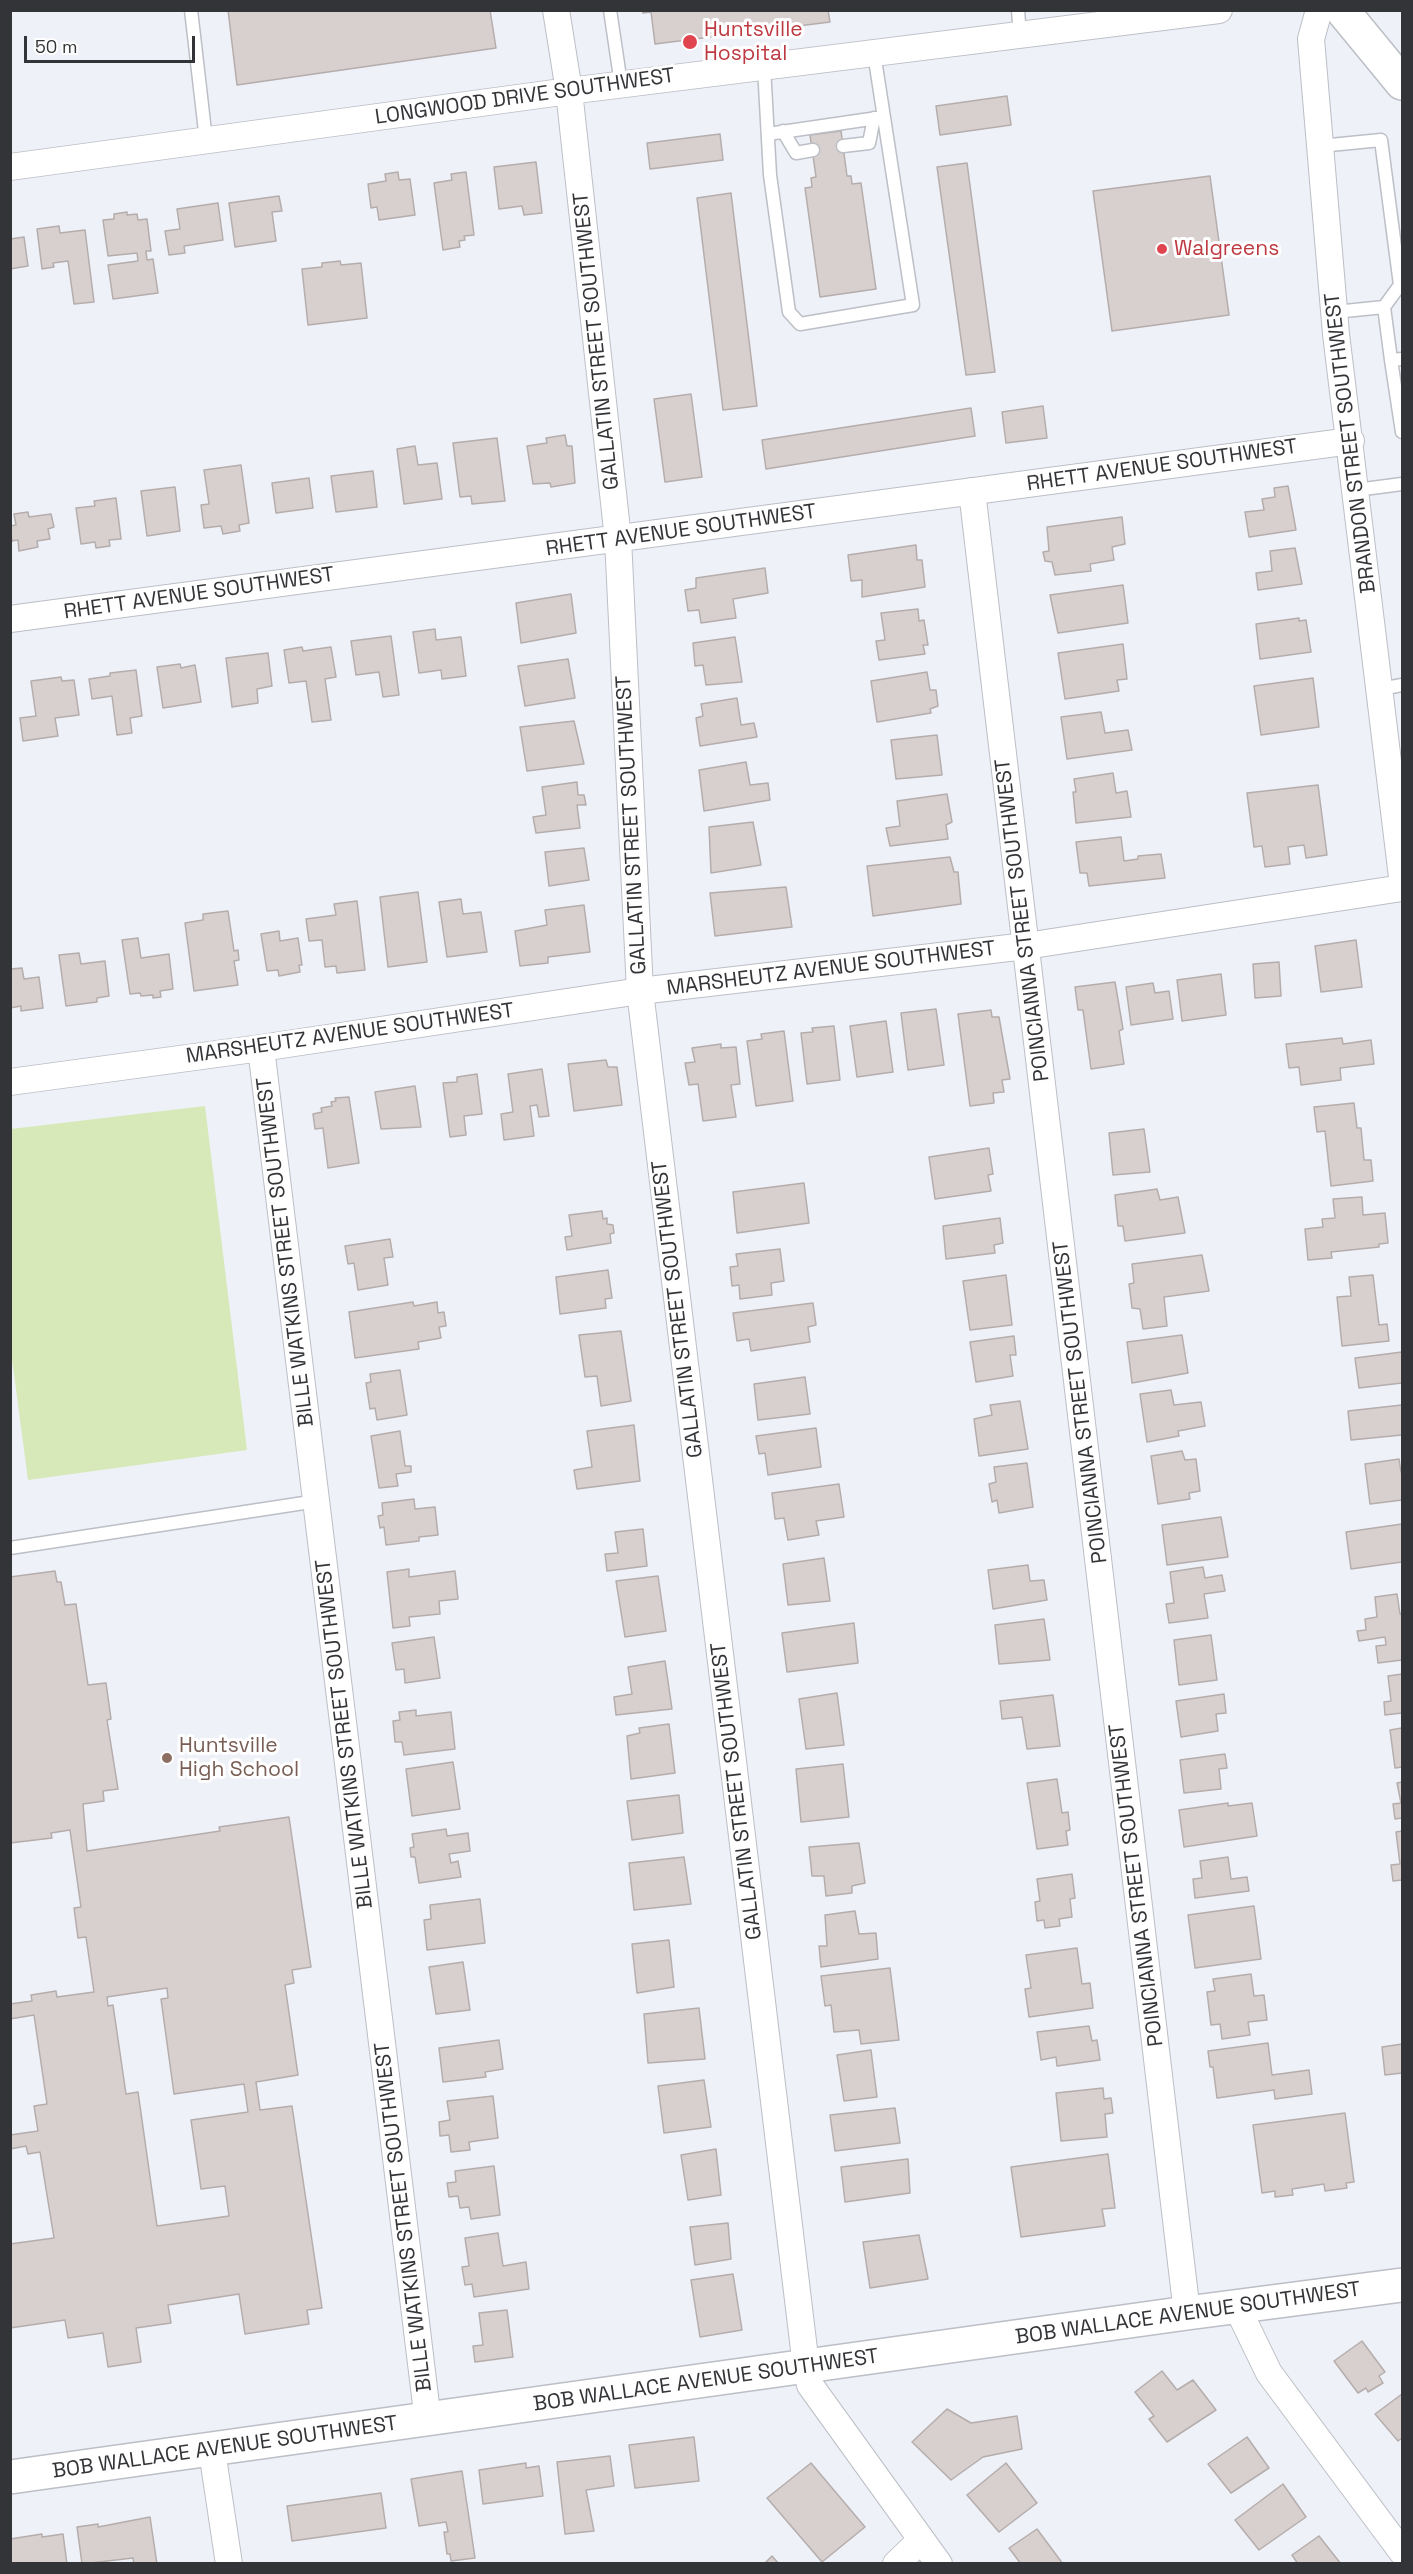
<!DOCTYPE html>
<style>
body{margin:0}
#map{position:relative;width:1413px;height:2574px;overflow:hidden;background:#eef1f8;font-family:"Space Grotesk",sans-serif}
canvas{display:block}
.frame{position:absolute;inset:0;border:12px solid #333437;pointer-events:none}
.scale{position:absolute;left:24px;top:36px;width:171px;height:27px;box-sizing:border-box;border:3px solid #333437;border-top:0;padding-left:8px;font-size:18px;line-height:21px;white-space:nowrap;color:#333437;-webkit-text-stroke:4px #fefefe;paint-order:stroke}
</style>
<div id="map">
<canvas width="1413" height="2574"></canvas>
<div class="frame"></div>
<div class="scale">50 m</div>
</div>
<script>
const ctx = document.querySelector('canvas').getContext('2d');
ctx.lineJoin = 'round';
function fillPath(path, color) {
  ctx.fillStyle = color;
  ctx.fill(path, 'evenodd');
}
function trace(path, color, width, dash) {
  ctx.strokeStyle = color;
  ctx.lineWidth = width;
  ctx.lineCap = dash ? 'butt' : 'round';
  ctx.setLineDash(dash || []);
  ctx.stroke(path);
}
function label(font, color, halo, rows, align = 'center') {
  ctx.font = font + ' "Space Grotesk",sans-serif';
  ctx.lineWidth = 6;
  ctx.setLineDash([]);
  ctx.textBaseline = 'middle';
  ctx.strokeStyle = halo;
  ctx.fillStyle = color;
  for (const [text, x, y, turn = 0] of rows) {
    ctx.save();
    ctx.translate(x, y);
    ctx.rotate((+turn || 0) * Math.PI / 180);
    ctx.textAlign = isNaN(turn) ? turn : align;
    if (halo) ctx.strokeText(text, 0, 0);
    ctx.fillText(text, 0, 0);
    ctx.restore();
  }
}
fillPath(new Path2D(`
 M205,1106l42,344 -219,30 -18,-136 1,-215z`), '#d7e9b8');
const building = new Path2D(`
 M228,10h262l6,38 -259,37z
 M642,10h186l2,12 -175,22 -4,-32 -8,1z
 M1007,96l4,29 -71,10 -4,-29z
 M841,131l6,45h4l1,8 9,-1 15,106 -56,8 -15,-109 7,-1 -1,-9 5,-1 -6,-42z
 M720,134l3,26 -73,9 -3,-26z
 M536,162l6,51 -18,2 -2,-9 -23,3 -5,-42z
 M967,163l28,209 -29,3 -29,-208z
 M398,172l1,8 11,-1 5,36 -36,5 -2,-13 -6,1 -3,-24 18,-3 -1,-7z
 M466,172l8,63 -10,1 1,4 -6,1 1,6 -17,3 -9,-67 18,-3 -1,-6z
 M1210,176l19,139 -117,16 -19,-140z
 M731,193l26,213 -34,4 -26,-212z
 M279,196l3,15 -10,1 4,29 -41,6 -6,-44z
 M218,203l5,37 -39,6 1,7 -16,2 -4,-24 15,-2 -3,-20z
 M127,212v3l10,-1 1,6 9,-1 4,32h-5l1,9 6,-1 5,34 -45,6 -5,-34 30,-4 -1,-8 -29,3 -5,-36 11,-1v-5z
 M59,226l1,7 25,-3 9,72 -20,2 -6,-43 -15,2 1,4 -12,2 -5,-40z
 M24,237l4,29 -18,3v-30z
 M340,261l1,4 20,-2 6,55 -59,7 -6,-56 20,-2v-4z
 M691,394l11,83 -37,5 -11,-83z
 M1043,406l4,32 -41,5 -4,-31z
 M971,408l4,28 -209,33 -4,-29z
 M565,435l2,11h5l3,37 -24,4 -1,-4 -17,1 -6,-38 20,-3 -1,-5z
 M497,438l8,63 -33,3 -1,-8 -11,1 -7,-54z
 M415,446l3,19 19,-2 5,36 -38,5 -7,-55z
 M241,465l8,58 -10,2 1,6 -17,3 -2,-8 -17,2 -3,-23 8,-1 -5,-34z
 M373,471l4,36 -41,5 -5,-36z
 M309,478l4,30 -37,5 -4,-30z
 M1288,486l8,44 -47,7 -4,-25 19,-2 -2,-11 13,-2 -1,-9z
 M175,487l5,44 -33,5 -6,-45z
 M116,498l5,41 -12,1 1,6 -14,2 -1,-6 -14,2 -5,-36 19,-2 -1,-5z
 M28,512l1,5 22,-3 3,13 -6,2 2,10 -13,2 1,6 -19,4 -1,-11 -6,1 -2,-15 6,-1 -2,-11z
 M1122,517l3,27 -13,3 2,13 -24,4 1,7 -36,4 -3,-13 -7,-1 -2,-9 6,-1 -2,-24z
 M916,545l1,15h5l3,27 -63,10v-17l-11,1 -3,-26z
 M1295,548l7,36 -44,6 -2,-17 16,-2 -2,-20z
 M765,568l3,25 -35,6 3,19 -35,5 -2,-13 -11,1 -3,-21 11,-2v-10z
 M1123,585l5,38 -70,10 -8,-38z
 M571,594l5,39 -55,10 -5,-40z
 M918,609l1,12 5,-1 4,25h-5l2,9 -46,6 -3,-19 9,-1 -4,-27z
 M1299,618v3l7,-1 5,32 -51,7 -4,-35z
 M435,629l1,11 25,-3 5,39 -24,3 -1,-9 -22,3 -6,-41z
 M391,636l8,59 -16,2 -4,-25 -23,3 -5,-34z
 M735,637l7,45 -36,3 -3,-20 -8,1 -2,-23z
 M1123,644l4,35 -10,1 2,11 -54,8 -7,-46z
 M302,647l1,4 28,-4 5,30 -11,2 6,41 -19,2 -6,-41 -17,2 -5,-33z
 M268,653l4,33 -15,3 1,14 -26,4 -6,-49z
 M568,659l7,39 -50,8 -7,-40z
 M180,664l1,4 14,-3 6,37 -38,6 -6,-41z
 M136,670l6,46 -12,2 2,15 -15,2 -5,-39 -20,3 -3,-20 21,-3v-3z
 M927,672l3,18h6l2,16 -8,3 1,4 -54,9 -6,-41z
 M61,677l1,4 12,-1 5,35 -24,3 3,18 -35,5 -3,-23 16,-2 -5,-35z
 M1313,678l6,49 -58,8 -7,-49z
 M737,698l4,27 13,-2 3,14 -57,9 -4,-28 7,-2 -2,-12z
 M1101,712l4,21 23,-3 4,20 -65,9 -6,-42z
 M574,721l10,43 -57,7 -7,-44z
 M937,735l5,40 -46,4 -5,-39z
 M746,762l4,23 18,-2 2,17 -66,11 -5,-41z
 M1113,773l3,20 11,-2 4,26 -55,6 -3,-31h3l-2,-13z
 M577,782l1,13h6l2,10h-9l3,23 -44,5 -3,-16 13,-2 -4,-28z
 M1318,785l9,70 -21,3 -2,-13 -16,2 2,17 -25,3 -3,-21 -8,1 -7,-54z
 M947,794l5,28 -6,3 2,14 -58,7 -4,-18 14,-2 -3,-25z
 M753,822l8,43 -50,8 -2,-46z
 M1121,837l3,24 14,-2v-3l23,-2 4,24 -76,8 -2,-13h-7l-4,-31z
 M584,848l5,32 -40,6 -4,-34z
 M950,857l4,15h4l3,32 -88,12 -6,-50z
 M786,887l6,40 -77,9 -5,-43z
 M418,892l9,70 -39,5 -8,-70z
 M461,899l2,15 18,-2 6,40 -40,5 -8,-55z
 M357,901l8,69 -28,3 -1,-7 -11,1 -3,-27 -13,1 -3,-22 30,-4 -2,-11z
 M584,905l6,47 -42,5v6l-28,3 -5,-35 32,-6 -2,-15z
 M228,911l6,40 4,-1 1,10 -5,1 4,24 -44,6 -9,-68 18,-3v-6z
 M279,931l1,10 18,-3 4,27h-3l1,7 -21,4 -1,-6 -11,1 -6,-37z
 M138,938l3,20 28,-4 4,35 -13,2 1,6 -8,1v-3l-12,1 -1,-3 -10,1 -8,-54z
 M1356,940l6,47 -41,5 -6,-46z
 M79,953l2,11 24,-3 4,35 -12,2v4l-31,4 -7,-51z
 M1279,962l2,34 -26,2 -2,-34z
 M22,968l2,11 15,-2 4,31 -22,3v-5l-11,2v-39z
 M1221,974l5,41 -44,6 -5,-41z
 M1115,982l8,47 -4,2 5,33 -33,5 -8,-59h-5l-3,-23z
 M1153,983l2,10 14,-2 4,28 -42,6 -5,-38z
 M936,1009l8,56 -36,5 -7,-57z
 M991,1010l1,7h7l11,62 -8,1 2,12 -11,1 1,10 -24,3 -12,-92z
 M886,1021l7,51 -36,5 -7,-51z
 M834,1026l6,54 -33,4 -6,-51 12,-1 -1,-4z
 M784,1031l9,70 -37,5 -9,-65 15,-2 -1,-5z
 M1342,1038l1,6 28,-4 3,24 -34,4 1,12 -40,5 -2,-18 -10,1 -3,-24z
 M721,1044v4l15,-1 4,37 -9,1 5,32 -33,4 -5,-37 -9,1 -4,-22 10,-1 -3,-14z
 M606,1060l2,7h9l5,38 -48,6 -6,-47z
 M542,1069l7,47 -10,1 -2,-12 -7,1 4,30 -30,4 -3,-26 12,-2 -5,-38z
 M477,1074l5,40 -18,2 2,19 -16,2 -7,-54 14,-1v-5z
 M415,1086l6,41 -40,2 -6,-37z
 M349,1097l10,66 -31,5 -5,-40 -8,1 -2,-15 9,-2 -1,-4 11,-2 -1,-4 5,-1 -1,-3z
 M1354,1103l3,25h4l3,32h7l2,21 -42,5 -6,-55 -8,1 -3,-25z
 M1144,1129l6,43 -37,3 -4,-42z
 M989,1148l4,26 -5,1 3,16 -56,8 -6,-42z
 M804,1183l5,40 -72,10 -4,-41z
 M1157,1189l3,11 18,-3 7,36 -60,8 -2,-15h-5l-3,-31z
 M1362,1197l1,18 22,-2 3,30 -9,1v3l-48,5 1,6 -24,2 -3,-31 18,-2 -1,-8 13,-1 -2,-19z
 M602,1211l1,8 4,-1v6l6,1 1,8 -4,1 1,9 -44,7 -2,-13 7,-1 -3,-21z
 M1000,1218l3,25 -9,2 1,8 -49,6 -3,-33z
 M390,1239l3,18 -9,1 4,27 -30,5 -4,-27 -6,1 -3,-18z
 M780,1249l4,32 -13,2 1,12 -32,4 -1,-14 -7,1 -2,-19 8,-1 -2,-12z
 M1202,1255l7,36 -45,6 3,29 -24,3 -3,-20 -8,-1 -3,-24 5,-1 -2,-19z
 M608,1270l4,28 -7,1 1,9 -46,6 -4,-37z
 M1006,1275l6,50 -42,5 -7,-49z
 M1373,1275l6,50 8,-1 2,17 -47,5 -5,-49 14,-1 -2,-19z
 M413,1302l1,4 23,-4 1,11 6,-1 2,14 -7,1 2,11 -23,4 1,7 -64,9 -6,-46z
 M813,1303l3,22 -8,2 2,15 -59,9 -2,-12 -12,2 -4,-28z
 M621,1331l10,70 -30,5 -4,-30 -12,1 -6,-42z
 M1182,1335l6,38 -56,10 -5,-41z
 M1014,1336l2,19h-6l3,21 -37,6 -6,-40z
 M1402,1352v31l-43,5 -4,-30z
 M400,1370l7,45 -30,5 -2,-12 -5,1 -4,-26 5,-1 -1,-8z
 M805,1377l5,37 -52,6 -4,-36z
 M1171,1390l3,15 27,-3 4,24 -27,5 1,5 -32,6 -7,-48z
 M1020,1401l8,48 -49,7 -5,-37 18,-4 -2,-10z
 M1402,1405v30l-51,5 -3,-29z
 M634,1425l6,56 -63,8 -3,-19 18,-3 -5,-36z
 M816,1428l5,39 -53,8 -3,-22 -6,1 -3,-18z
 M400,1431l5,35h6v6l-15,2 2,12 -19,2 -8,-52z
 M1182,1451l3,9 11,-1 4,32 -11,2 1,6 -32,5 -7,-48z
 M1399,1459l2,13h1v28l-32,4 -5,-40z
 M1027,1463l6,44 -34,6 -2,-13 -5,2 -3,-18 7,-2 -2,-15z
 M839,1484l5,33 -28,4 3,14 -31,5 -4,-22 -9,1 -3,-26z
 M414,1499l1,10 20,-2 3,28 -19,2v4l-33,4 -2,-18 -4,1 -2,-12 5,-1 -1,-12z
 M1221,1517l7,40 -61,8 -5,-40z
 M1402,1524v38l-51,7 -5,-37z
 M643,1529l4,37 -40,5 -2,-17 13,-1 -3,-21z
 M824,1558l6,43 -42,4 -5,-41z
 M1028,1565l2,16 14,-1 3,20 -54,9 -5,-39z
 M1203,1567l2,11 17,-3 3,16 -21,3 4,24 -39,5 -3,-19 8,-1 -4,-31z
 M409,1569v8l46,-6 3,28 -19,2 1,13 -31,3 1,9 -17,2 -6,-56z
 M55,1571l2,11h4l4,23 11,-1 12,81 18,-2 5,36 -4,1 11,69 -15,2 1,10 -21,3 4,47 133,-20 -1,-4 70,-10 22,150 -19,3 2,13 -9,2 13,90 -42,7 4,28 32,-4 30,202 -15,2 2,14 -64,10 -6,-40 -71,11 3,18 -35,5 5,34 -33,5 -5,-34 -35,5 -3,-18 -55,8v-84l44,-6 -14,-86 -12,2 -2,-8 -16,3v-14l28,-4 -4,-25 13,-2 -13,-89 -24,4v-15l22,-3 -1,-6 25,-4 1,6 37,-5 -8,-55 -8,1 -4,-30 7,-1 -11,-77 -19,3 1,5 -42,5v-266zM167,1988l1,10 -7,1 13,95 70,-10 4,28 -57,8 10,69 24,-3 4,30 -72,10 -19,-134 -12,2 -13,-89 -5,1 -1,-9z
 M658,1576l8,55 -41,6 -9,-56z
 M1397,1594l3,20h2v46l-24,3 -2,-17 10,-1 -1,-8 -26,4 -2,-10 9,-1 -1,-11 12,-2 -2,-20z
 M1044,1619l6,41 -51,4 -4,-39z
 M854,1623l4,40 -71,9 -5,-39z
 M1211,1635l6,45 -38,5 -5,-45z
 M434,1637l6,41 -35,5 -1,-14 -8,1 -4,-27z
 M665,1661l7,48 -56,6 -2,-18 18,-3 -4,-27z
 M1402,1674v39l-17,2 -1,-13 7,-1 -3,-25z
 M837,1693l7,52 -38,4 -7,-50z
 M1224,1694l2,19 -10,1 2,17 -37,6 -5,-36z
 M1053,1695l7,51 -33,3 -5,-32 -20,2 -2,-18z
 M416,1710v6l35,-4 4,37 -51,6 -2,-13h-7l-2,-21 7,-1 -1,-8z
 M669,1724l6,49 -44,6 -4,-43 13,-3 -1,-5z
 M1402,1728v39l-7,1 -5,-38z
 M1225,1754l2,14 -8,1 2,20 -37,4 -4,-33z
 M453,1762l7,47 -48,7 -6,-47z
 M843,1764l6,53 -48,5 -5,-53z
 M1057,1779l5,34 6,-1 2,18 -4,1 2,14 -31,4 -10,-66z
 M1402,1782v36l-7,1 -2,-15 8,-1 -4,-20z
 M679,1795l4,38 -51,7 -5,-39z
 M1228,1803v3l24,-3 5,33 -73,11 -5,-37z
 M446,1829l1,7 21,-3 2,18 -21,3 2,9 7,-2 3,16 -42,6 -4,-26h-4l-1,-9 4,-1 -2,-13z
 M1402,1831v49l-9,1 -2,-16 9,-1 -4,-32z
 M859,1843l6,40 -13,3v7l-26,3 -2,-20h-12l-3,-29z
 M684,1857l7,47 -57,6 -5,-47z
 M1228,1857l3,22 16,-2 2,14 -54,7 -2,-19 9,-1 -2,-17z
 M1072,1874l3,24 -5,1 2,18 -13,2 1,7 -15,2 -1,-8 -7,1 -2,-19 5,-1 -3,-22z
 M480,1899l5,44 -58,7 -3,-30 7,-1 -1,-14z
 M1254,1906l7,53 -66,9 -7,-53z
 M855,1911l4,23 17,-1 2,26 -57,8 -2,-21h8l-2,-31z
 M669,1940l5,47 -37,6 -5,-49z
 M1077,1948l5,36 8,-1 3,25 -64,9 -4,-28 6,-1 -5,-33z
 M463,1962l7,48 -34,4 -7,-47z
 M890,1968l9,72 -38,4 -2,-14 -25,2 -3,-27 -6,1 -4,-30z
 M1251,1974l3,22 10,-1 3,25 -19,2 2,13 -28,4 -2,-15 -9,1 -4,-33 8,-1 -2,-12z
 M699,2008l6,51 -57,4 -4,-49z
 M1089,2026l3,15 5,-1 3,20 -43,6 -1,-9 -15,3 -4,-28z
 M499,2040l4,29 -18,3 1,5 -43,5 -4,-34z
 M1268,2043l4,32 37,-5 3,24 -37,5 -1,-9 -57,8 -4,-31h-3l-2,-16z
 M1402,2044v29l-17,2 -3,-28z
 M871,2050l6,47 -33,4 -7,-46z
 M704,2080l7,47 -47,6 -6,-47z
 M1103,2088l1,11 7,-1 2,15 -8,1 2,23 -46,4 -5,-48z
 M493,2096l5,42 -29,4 1,8 -19,2 -2,-17 -9,1 -1,-14 11,-2 -3,-19z
 M895,2108l5,35 -65,8 -5,-36z
 M1345,2113l9,69 -8,1 1,5 -22,3 -1,-7 -32,5 1,6 -18,2v-6l-13,2 -9,-68z
 M716,2149l5,46 -33,5 -7,-45z
 M1108,2154l7,54 -13,1 3,17 -84,11 -10,-70z
 M908,2159l2,34 -65,9 -4,-35z
 M494,2166l6,49 -29,4 -2,-12 -9,1 -2,-12 -9,1 -2,-14 9,-1 -1,-11z
 M728,2223l3,36 -36,6 -5,-38z
 M498,2233l5,33 23,-4 3,27 -55,8 -2,-13 -7,1 -3,-18 7,-1 -4,-28z
 M919,2235l9,44 -58,9 -7,-46z
 M733,2274l9,56 -42,7 -9,-57z
 M507,2310l6,47 -38,5 -2,-16 10,-1 -4,-32z
 M1362,2341l23,31 -6,4 4,7 -15,9 -2,-4 -8,5 -24,-32z
 M1162,2371l15,19 16,-10 23,30 -49,32 -18,-23 5,-3 -19,-24z
 M1402,2394v44l-4,3 -23,-27z
 M947,2409l24,14 46,-7 5,33 -39,8 -32,23 -39,-38z
 M694,2437l5,44 -64,7 -6,-43z
 M1247,2437l22,31 -38,25 -23,-29z
 M610,2456l4,30 -28,4 8,41 -29,3 -8,-72z
 M526,2463v5l13,-2 4,30 -60,8 -4,-34z
 M811,2463l54,64 -43,35 -55,-64z
 M1006,2463l31,40 -38,29 -32,-37z
 M462,2471l13,87 -24,3 -1,-7h-3l-3,-22h4l-2,-10 -27,4 -8,-47z
 M1283,2484l23,33 -47,33 -24,-30z
 M381,2493l5,35 -94,13 -5,-35z
 M150,2517l7,47h-23l-1,-6 -51,6 -5,-37 21,-3v3z
 M1037,2529l26,35h-42l-12,-16z
 M42,2534v3l21,-3 4,30h-57v-25z
 M1319,2536l22,28h-43l-6,-9z
 M772,2556l7,8h-15z`);
fillPath(building, '#d8cfcf');
trace(building, '#b5adac', 1.5);
const lane = new Path2D(`
 M191,10l15,130
 M610,10l11,74
 M1018,10l2,26
 M764,67l6,108 19,137 11,12 113,-19 -39,-252
 M783,131l13,22 17,-3
 M768,134l116,-17
 M843,146l26,-3 5,-25
 M1320,146l61,-6 19,145 2,-1
 M1384,307l7,53 11,-1
 M1335,312l49,-5 16,-22
 M1391,360l11,72
 M1356,490l46,-6
 M1380,689l22,-4
 M10,1548l307,-47`);
const street = new Path2D(`
 M556,10l13,81 49,448 22,452 166,1375 4,19 129,179
 M1319,10l-8,29 25,295 66,543
 M10,167l559,-76 650,-81
 M972,491l215,1822
 M10,619l1341,-178
 M261,1048l167,1373
 M10,1082l251,-34 379,-57 386,-45 376,-58
 M1237,2307l32,66 133,179
 M212,2451l17,113
 M896,2564l25,-24`);
const secondary = new Path2D(`
 M1342,10l60,73
 M10,2477l1177,-164 215,-28`);
trace(lane, '#bdbfc6', 15);
trace(street, '#bdbfc6', 28);
trace(secondary, '#bdbfc6', 36);
trace(lane, '#fff', 12);
trace(street, '#fff', 26);
trace(secondary, '#fff', 33);
for (const [x, y, r, color] of [
 [690,42,8,"#e0444e"],
 [1162,249,6,"#e0444e"],
 [167,1758,6,"#8d6e63"]
]) {
  const dot = new Path2D();
  dot.arc(x, y, r, 0, 2 * Math.PI);
  ctx.fillStyle = color;
  ctx.fill(dot);
  trace(dot, '#fefefe', 2);
}
label('21px', '#be3a42', '#fefefe', [
 ["Huntsville",704,30],
 ["Hospital",704,54],
 ["Walgreens",1174,249]
], 'left');
label('21px', '#333437', '#fefefe', [
 ["LONGWOOD DRIVE SOUTHWEST",525,97,-8],
 ["GALLATIN STREET SOUTHWEST",597,341,-96],
 ["BRANDON STREET SOUTHWEST",1351,443,-97],
 ["RHETT AVENUE SOUTHWEST",1162,466,-8],
 ["RHETT AVENUE SOUTHWEST",681,531,-8],
 ["RHETT AVENUE SOUTHWEST",199,594,-8],
 ["GALLATIN STREET SOUTHWEST",632,825,-93],
 ["POINCIANNA STREET SOUTHWEST",1023,920,-97],
 ["MARSHEUTZ AVENUE SOUTHWEST",831,969,-7],
 ["MARSHEUTZ AVENUE SOUTHWEST",350,1034,-8],
 ["BILLE WATKINS STREET SOUTHWEST",286,1252,-97],
 ["GALLATIN STREET SOUTHWEST",678,1309,-97],
 ["POINCIANNA STREET SOUTHWEST",1081,1402,-97],
 ["BILLE WATKINS STREET SOUTHWEST",345,1734,-97],
 ["GALLATIN STREET SOUTHWEST",737,1791,-97],
 ["POINCIANNA STREET SOUTHWEST",1137,1885,-97],
 ["BILLE WATKINS STREET SOUTHWEST",404,2217,-97],
 ["BOB WALLACE AVENUE SOUTHWEST",1188,2314,-8],
 ["BOB WALLACE AVENUE SOUTHWEST",706,2381,-8],
 ["BOB WALLACE AVENUE SOUTHWEST",225,2448,-8]
]);
label('21px', '#785e54', '#fefefe', [
 ["Huntsville",179,1746],
 ["High School",179,1770]
], 'left');
</script>
